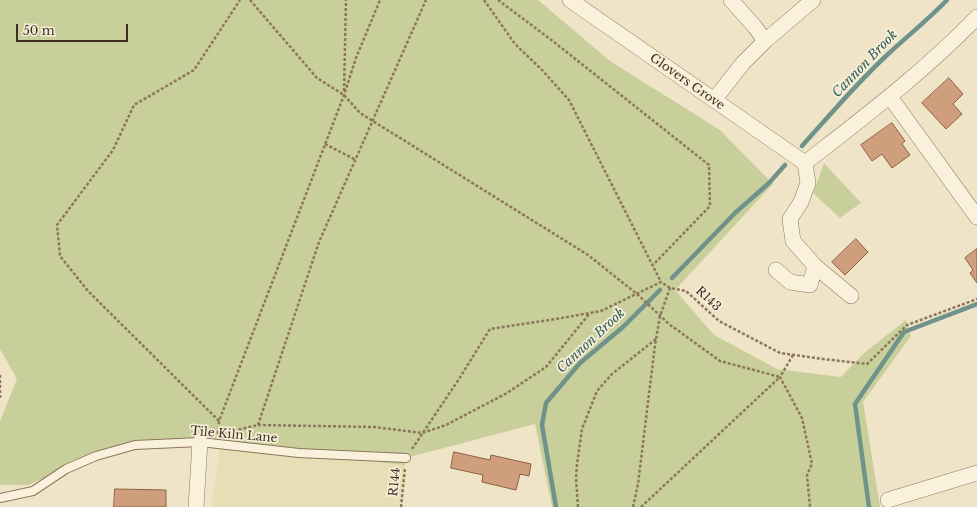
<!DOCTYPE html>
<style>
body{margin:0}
#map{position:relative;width:977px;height:507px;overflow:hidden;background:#f0e4c8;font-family:"Libre Baskerville",serif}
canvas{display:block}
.scale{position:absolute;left:16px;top:24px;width:112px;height:18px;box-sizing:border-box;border:2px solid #3d2e20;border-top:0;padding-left:5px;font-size:12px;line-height:14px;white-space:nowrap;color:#3d2e20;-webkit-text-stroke:3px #f7eed8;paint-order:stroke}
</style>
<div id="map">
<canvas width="977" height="507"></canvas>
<div class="scale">50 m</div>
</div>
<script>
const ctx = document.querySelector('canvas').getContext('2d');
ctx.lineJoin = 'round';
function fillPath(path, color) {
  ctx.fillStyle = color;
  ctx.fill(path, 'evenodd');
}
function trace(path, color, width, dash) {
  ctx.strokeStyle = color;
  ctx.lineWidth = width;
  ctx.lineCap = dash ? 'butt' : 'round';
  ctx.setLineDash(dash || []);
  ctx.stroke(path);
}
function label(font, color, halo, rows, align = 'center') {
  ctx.font = font + ' "Libre Baskerville",serif';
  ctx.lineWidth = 3.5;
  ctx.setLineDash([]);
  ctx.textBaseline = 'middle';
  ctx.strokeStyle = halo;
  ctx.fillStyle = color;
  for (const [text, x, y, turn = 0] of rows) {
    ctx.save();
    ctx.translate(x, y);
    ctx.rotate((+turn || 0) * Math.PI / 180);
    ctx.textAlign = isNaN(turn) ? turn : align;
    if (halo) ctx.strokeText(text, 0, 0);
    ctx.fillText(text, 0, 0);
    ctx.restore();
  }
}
fillPath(new Path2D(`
 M221,444l184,21 -2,42h-192z`), '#e6deb5');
fillPath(new Path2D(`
 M0,0h538l72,61 110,69 53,54 -98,106 39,45 63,34 64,8 23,-24 42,-33 5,16 -48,66 17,105h-328l-17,-83 -129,34 -1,7 -184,-21 -90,-3 -60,20 -25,16 -18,8h-28v-64l17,-42 -17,-30z
 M824,163l37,40 -21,15 -27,-25z`), '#c9cf9b');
trace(new Path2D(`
 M802,146c27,-30 54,-62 84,-90 20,-19 42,-36 61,-56
 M672,278l63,-65 34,-30 16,-18
 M556,507l-14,-82 4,-22 34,-40 43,-36 37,-37
 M869,507l-14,-103 49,-72 73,-28`), '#6f938a', 4.5);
const building = new Path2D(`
 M949,78l14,16 -10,10 9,10 -16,15 -24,-26z
 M892,123l13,18 -3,3 8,11 -18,13 -10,-14 -10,7 -11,-16z
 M856,239l12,13 -23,23 -13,-13z
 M977,249v34l-7,-10 3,-3 -8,-12z
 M454,452l36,8 1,-5 40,9 -2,12 -9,-2 -4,16 -34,-8 1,-7 -32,-7z
 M115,489l51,1v17h-52z`);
fillPath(building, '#cf9f7d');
trace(building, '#8d5f41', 1);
const lane = new Path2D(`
 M0,498l33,-7 33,-22 30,-13 39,-11 65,-3 99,11 107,5`);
const street = new Path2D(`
 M570,0l235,163
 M731,0l24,27 10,14
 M890,97l87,120
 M714,100l29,-37 22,-22 48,-41
 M805,163c59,-46 119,-91 172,-146
 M805,163l3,20 -7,19 -11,17 3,22 22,25 36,30
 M776,270l14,12 20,3 5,-19
 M888,500l89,-27
 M196,507l4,-65`);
trace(lane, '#8d765c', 10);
trace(street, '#8d765c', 16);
trace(new Path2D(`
 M250,0l67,78 27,17 16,18 228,142 49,39 32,30 51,37 60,16
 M484,0l31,44 27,26 27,30 92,182
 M498,0l56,42 155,123 1,41 -58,60
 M344,91l2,-91
 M325,144l31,16
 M793,355l-13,22 22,41 10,46 -5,11 3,32
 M0,375v23
 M219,421l-131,-130 -28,-35 -3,-31 56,-75 21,-45 60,-35 46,-70
 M258,425l61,-183 107,-242
 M224,433l34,-8 116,2 48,6 24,-8 61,-32 39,-26 44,-54
 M218,434l1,-13 125,-326 12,-37 24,-58
 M412,449l47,-70 31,-50 66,-10 45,-8 60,-29 9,6 16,3 33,30 61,32 43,6 44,5 40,-39 70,-26
 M401,507l4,-39
 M578,507l-2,-29 1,-14 5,-35 15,-38 15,-17 44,-35
 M633,507l5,-23 17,-139 5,-29 10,-28
 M641,507l139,-130`), '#8d765c', 2.5, [3, 2]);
trace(lane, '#faf1dc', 8);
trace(street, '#faf1dc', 15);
label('12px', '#3d2e20', '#f7eed8', [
 ["Glovers Grove",687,82,35],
 ["R143",708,299,43],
 ["Tile Kiln Lane",234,435,5],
 ["R144",395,482,-85]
]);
label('italic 13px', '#2f5d5a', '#f7eed8', [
 ["Cannon Brook",865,64,-46],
 ["Cannon Brook",591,341,-43]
]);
</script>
